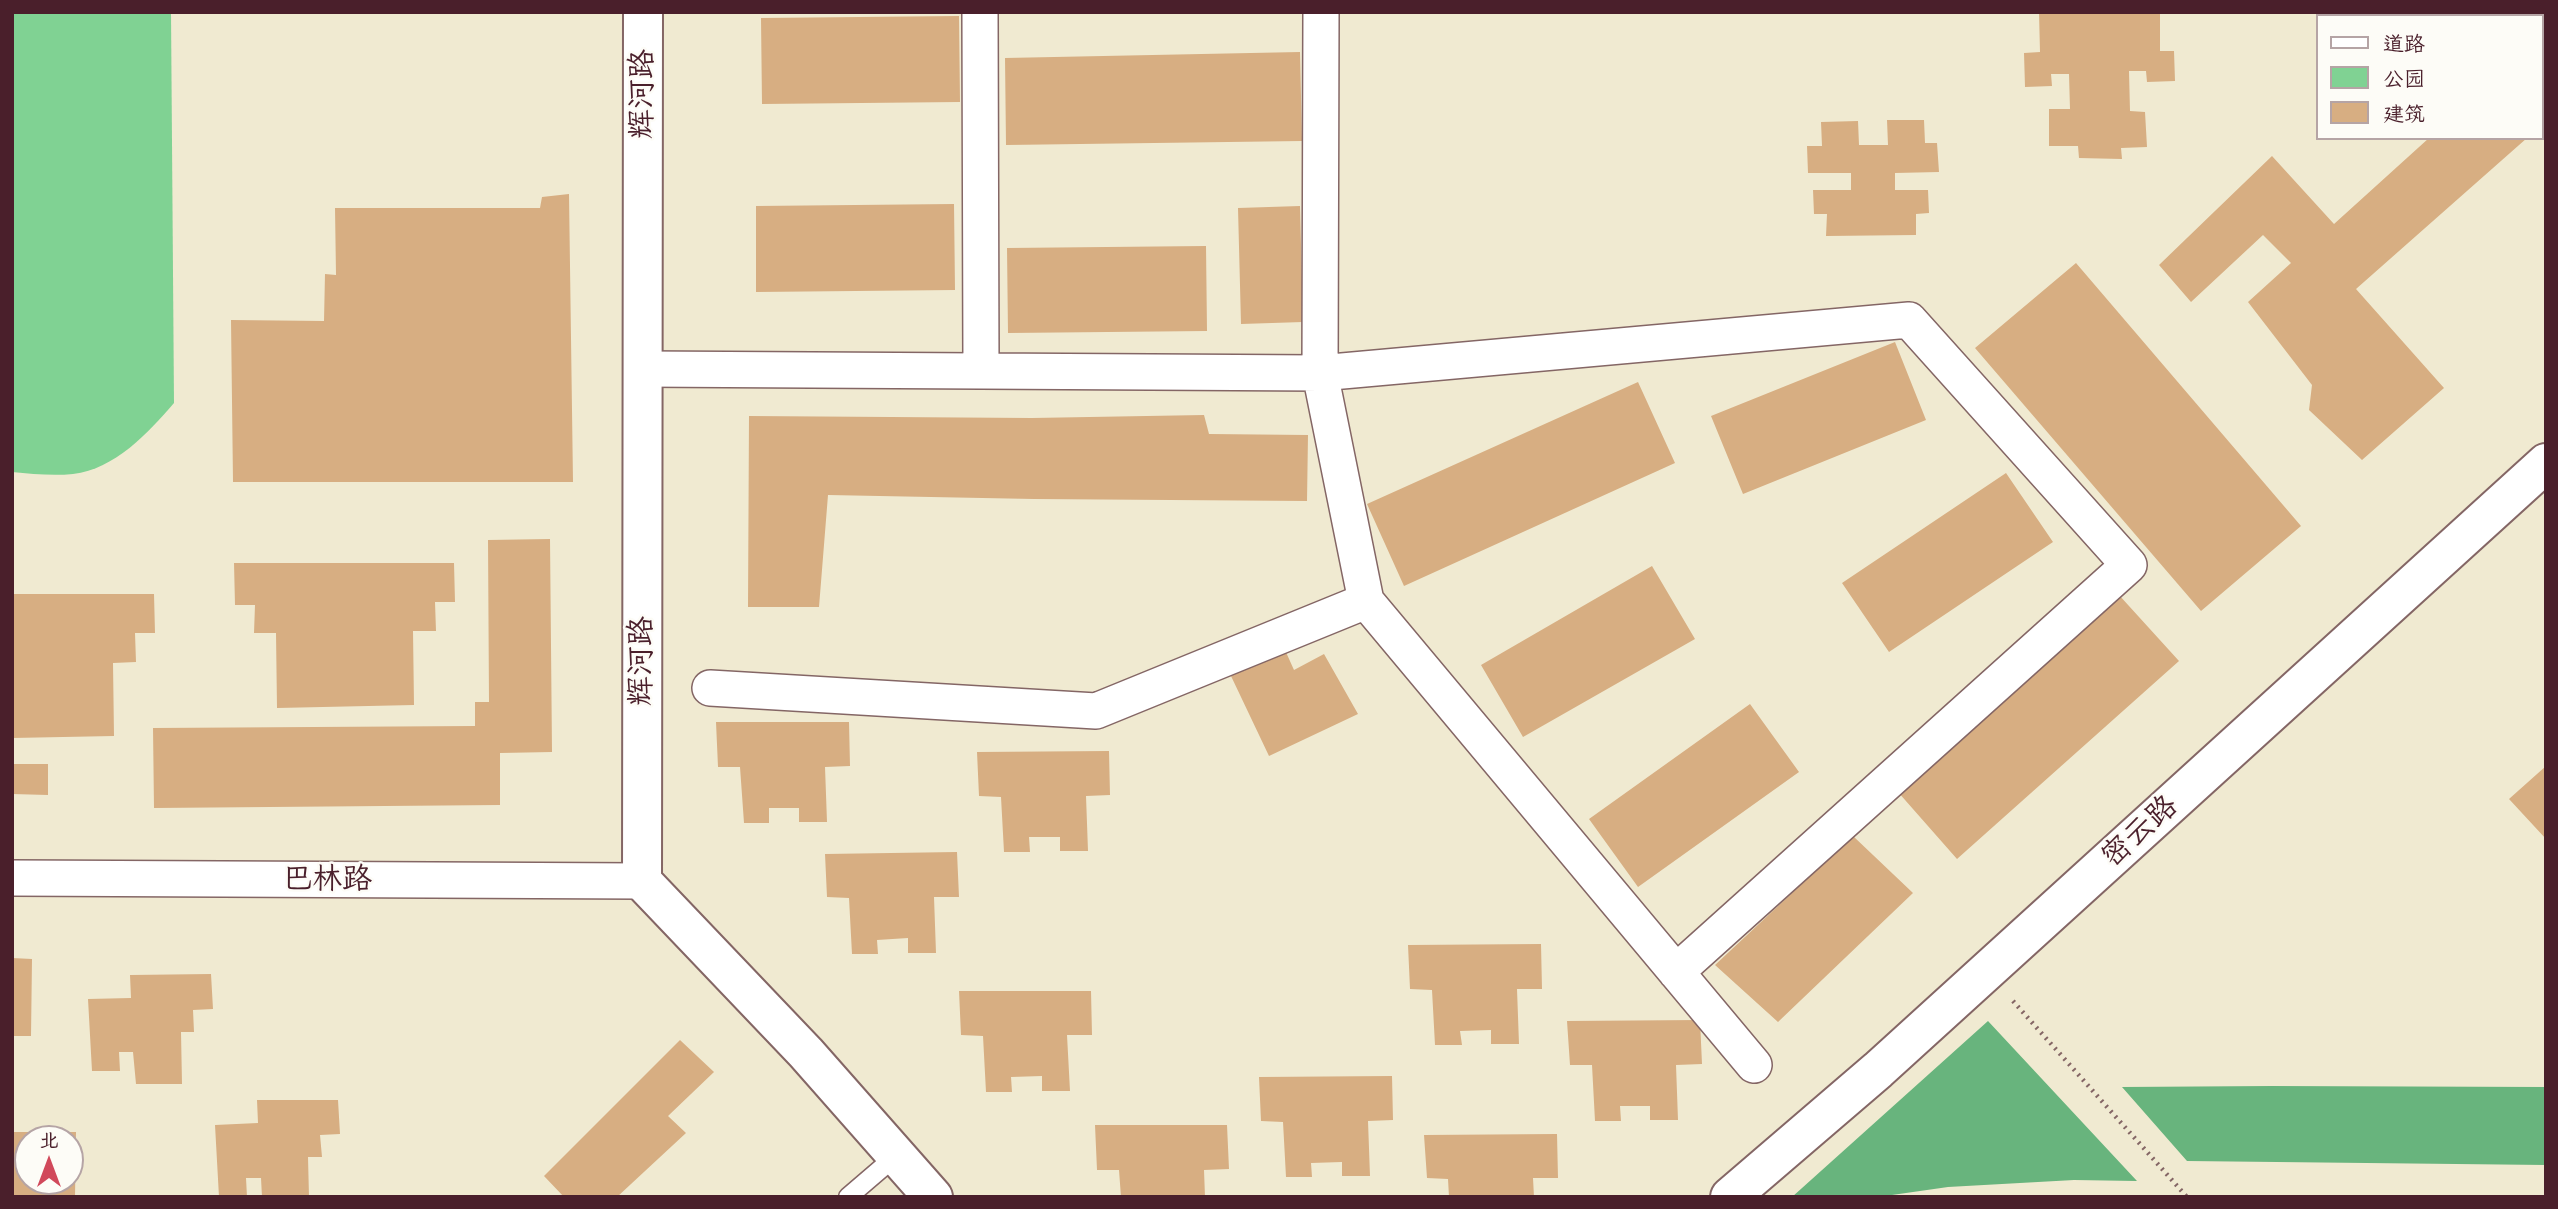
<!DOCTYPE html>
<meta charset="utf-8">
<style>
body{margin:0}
#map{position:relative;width:2558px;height:1209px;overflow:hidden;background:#f0ead1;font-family:Caveat,"LXGW WenKai TC",sans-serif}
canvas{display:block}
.frame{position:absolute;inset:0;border:14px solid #4a1f2b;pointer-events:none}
.legend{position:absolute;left:2316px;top:14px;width:228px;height:126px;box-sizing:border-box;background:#fdfcf7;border:2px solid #b5a4a5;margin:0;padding:9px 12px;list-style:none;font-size:21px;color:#4a1f2b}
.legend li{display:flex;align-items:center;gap:14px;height:35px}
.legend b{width:35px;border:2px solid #b5a4a5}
.north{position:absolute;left:14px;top:1125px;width:70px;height:70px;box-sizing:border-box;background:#fdfcf7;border:2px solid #b5a4a5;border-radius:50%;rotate:0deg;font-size:19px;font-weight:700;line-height:28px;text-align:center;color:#4a1f2b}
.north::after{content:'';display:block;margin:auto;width:24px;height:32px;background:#d1495b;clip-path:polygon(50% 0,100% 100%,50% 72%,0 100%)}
</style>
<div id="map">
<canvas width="2558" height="1209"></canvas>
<div class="frame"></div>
<ul class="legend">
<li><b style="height:9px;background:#fff"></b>道路</li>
<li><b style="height:19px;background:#80d293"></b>公园</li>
<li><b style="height:19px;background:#d7ae82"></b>建筑</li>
</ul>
<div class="north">北</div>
</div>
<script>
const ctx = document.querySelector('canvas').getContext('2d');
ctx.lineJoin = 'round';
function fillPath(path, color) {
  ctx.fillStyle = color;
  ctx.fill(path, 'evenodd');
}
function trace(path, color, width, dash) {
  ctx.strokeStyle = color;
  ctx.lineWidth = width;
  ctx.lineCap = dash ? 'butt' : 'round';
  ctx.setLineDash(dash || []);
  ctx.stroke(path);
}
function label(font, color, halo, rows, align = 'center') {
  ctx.font = font + ' Caveat,"LXGW WenKai TC",sans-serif';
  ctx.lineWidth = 5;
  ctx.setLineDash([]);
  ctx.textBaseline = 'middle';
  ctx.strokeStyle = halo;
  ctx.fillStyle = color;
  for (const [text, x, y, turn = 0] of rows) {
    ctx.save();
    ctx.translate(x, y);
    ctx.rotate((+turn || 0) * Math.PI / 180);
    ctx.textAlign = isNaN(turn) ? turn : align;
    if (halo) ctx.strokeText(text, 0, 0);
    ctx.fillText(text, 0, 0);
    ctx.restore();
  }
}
fillPath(new Path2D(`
 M12,12h159l3,391c-26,30 -59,66 -101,71 -20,2 -41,0 -61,-2z`), '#80d293');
fillPath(new Path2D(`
 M1988,1021l149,160 -63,-1 -126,7 -70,10h-86z
 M2272,1086l274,1v78l-359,-4 -65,-74z`), '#68b47d');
fillPath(new Path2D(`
 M2039,12h121v39h14l1,30 -28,1 -1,-11h-17l1,40 15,1 2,35 -26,1 1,11 -43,-1 -1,-12h-29v-37h21l-1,-35h-18l1,12 -27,1 -1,-34 16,-1z
 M959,16l1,86 -198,2 -1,-86z
 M1300,52l2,89 -296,4 -1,-87z
 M1887,120h37l1,23h12l2,29 -44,1v17h33l1,23 -13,1v21l-90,1 1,-22h-13l-1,-24h38v-17h-43l-1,-27h15l-1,-24 37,-1 1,24h29z
 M2429,138h98l-171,151 88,99 -82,72 -53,-50 3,-25 -64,-83 43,-39 -28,-28 -72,67 -32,-37 113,-109 62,68z
 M569,194l4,288h-340l-2,-162 93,1 1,-47 11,1 -1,-67h205l2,-11z
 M954,204l1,86 -199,2v-86z
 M1300,206l3,116 -62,2 -3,-116z
 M1206,246l1,85 -199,2 -1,-85z
 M2076,263l225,263 -100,85 -226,-263z
 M1895,342l31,78 -183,74 -32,-78z
 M1638,382l37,81 -271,123 -37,-82z
 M1204,415l5,19 99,1 -1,66 -273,-2 -206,-4 -9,112h-71l1,-191 283,2z
 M2006,473l47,69 -164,110 -47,-69z
 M550,539l2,213 -52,1v52l-346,3 -1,-80 322,-2v-24h14l-1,-162z
 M234,563h220l1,39h-20l1,29h-23l1,74 -137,3 -1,-75h-22l1,-28h-20z
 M1652,566l43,73 -172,98 -42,-72z
 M12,594h142l1,39h-20l1,29 -23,1 1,73 -102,2z
 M2119,595l60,66 -222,198 -59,-67z
 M1285,650l9,20 30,-16 34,60 -89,42 -38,-80z
 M1750,704l49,68 -161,115 -49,-68z
 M716,722h133l1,44 -25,1 2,55h-28v-14h-30v15h-25l-4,-56h-22z
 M1109,751l1,44 -24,1 2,55h-28v-14h-31l1,15h-26l-3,-55 -22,-1 -2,-44z
 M12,764h36v31l-36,-1z
 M2546,766v73l-37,-40z
 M1853,836l60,57 -135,129 -63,-57z
 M957,852l2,45h-25l2,56h-28v-15l-31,2 1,14h-26l-3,-56 -22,-1 -2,-43z
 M1541,944l1,45h-25l2,55h-28v-14l-31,1 2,14h-27l-3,-55 -22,-1 -2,-44z
 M12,958l20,1 -1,77h-19z
 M211,974l2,35 -20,1 1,22h-13l1,52h-46l-3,-32h-14l1,19h-28l-4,-72 43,-1 -1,-23z
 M959,991h132l1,44h-25l3,56h-28v-15l-31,1 1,15h-26l-3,-56 -22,-1z
 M1700,1020l2,44 -26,1 2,55h-28v-14h-30l1,15h-26l-3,-56h-22l-3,-44z
 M680,1040l34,32 -46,44 18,17 -69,64h-53l-20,-21z
 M1392,1076l1,44 -25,1 2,55h-28v-14l-31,1 1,14h-26l-3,-55 -22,-1 -2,-44z
 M257,1100h81l2,34 -20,1 2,22h-14l1,40h-47l-1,-19h-15l1,19h-28l-4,-72 43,-2z
 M1095,1125h132l2,44 -25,1 1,27h-84l-2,-27h-22z
 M12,1132h64l-1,65h-63zM28,1139h42v42h-42z
 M1557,1134l1,44h-25l1,19h-85l-1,-18 -21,-1 -3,-43z`), '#d7ae82');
const service = new Path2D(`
 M848,1197l49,-42`);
const minor = new Path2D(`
 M980,12l1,359
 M1321,12l-1,361 589,-53 220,245 -453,407
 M642,369l678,4 46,228 388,464
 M710,688l386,23 270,-110
 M12,878l630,3`);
const tertiary = new Path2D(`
 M643,12l-1,869 164,172 127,144
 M1730,1197l148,-127 668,-607`);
trace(service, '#846665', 21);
trace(minor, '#846665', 38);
trace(tertiary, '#846665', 42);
trace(new Path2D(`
 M2013,1001l174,196`), '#846665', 4.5, [2, 5]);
trace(service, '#fff', 18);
trace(minor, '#fff', 35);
trace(tertiary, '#fff', 38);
label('30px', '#4a1f2b', '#fdfcf7', [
 ["辉河路",643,94,-90],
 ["辉河路",642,661,-90],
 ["密云路",2140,832,-42],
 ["巴林路",327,880]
]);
</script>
